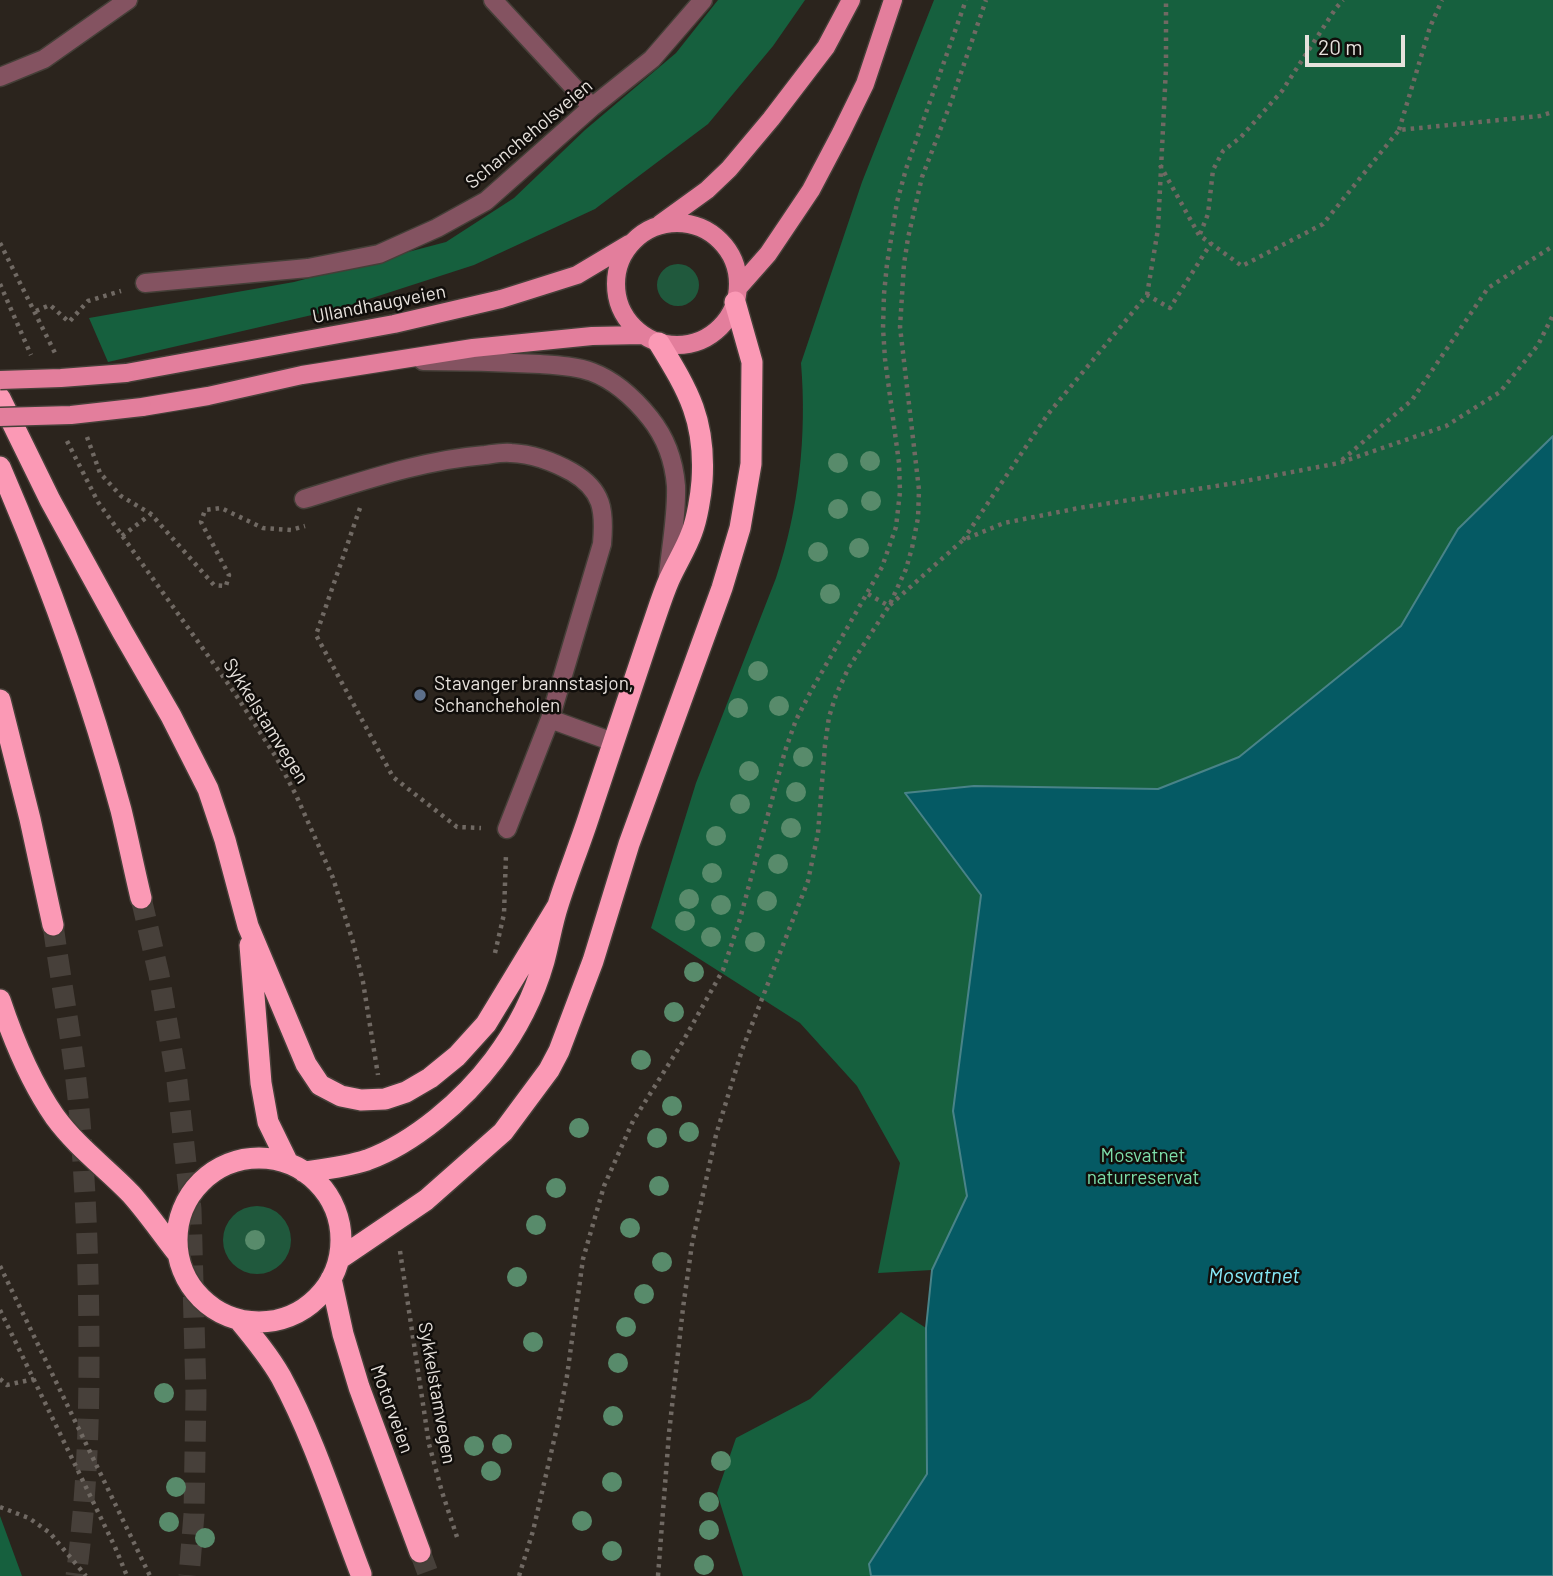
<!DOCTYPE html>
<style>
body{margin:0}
#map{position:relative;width:1553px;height:1576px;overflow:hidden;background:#2b241d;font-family:Barlow,sans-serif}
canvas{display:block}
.scale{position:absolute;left:1305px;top:35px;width:100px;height:32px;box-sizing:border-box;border:4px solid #e7e2dd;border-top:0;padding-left:9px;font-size:21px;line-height:24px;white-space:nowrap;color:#e7e2dd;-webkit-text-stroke:5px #110e0b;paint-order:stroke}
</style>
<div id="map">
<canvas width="1553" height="1576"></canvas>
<div class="scale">20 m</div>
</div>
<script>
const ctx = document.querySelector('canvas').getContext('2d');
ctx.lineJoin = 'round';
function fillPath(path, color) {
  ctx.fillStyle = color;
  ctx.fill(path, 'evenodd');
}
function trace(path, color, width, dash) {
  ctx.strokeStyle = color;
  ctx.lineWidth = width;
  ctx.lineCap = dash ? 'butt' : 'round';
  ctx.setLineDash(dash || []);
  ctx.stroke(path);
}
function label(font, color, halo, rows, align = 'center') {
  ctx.font = font + ' Barlow,sans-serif';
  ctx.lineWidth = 5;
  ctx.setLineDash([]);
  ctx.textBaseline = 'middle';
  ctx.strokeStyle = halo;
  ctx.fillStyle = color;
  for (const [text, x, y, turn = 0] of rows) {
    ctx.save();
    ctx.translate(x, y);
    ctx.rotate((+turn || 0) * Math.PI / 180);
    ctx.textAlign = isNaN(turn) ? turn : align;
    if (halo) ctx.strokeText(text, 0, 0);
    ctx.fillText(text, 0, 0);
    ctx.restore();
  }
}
fillPath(new Path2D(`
 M657 285a21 21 0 1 1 42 0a21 21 0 1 1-42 0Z
 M223 1240a34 34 0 1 1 68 0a34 34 0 1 1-68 0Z`), '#20593d');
fillPath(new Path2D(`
 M718,0h87l-32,46 -65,78 -113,85 -121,56 -136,44 -230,53 -19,-44 205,-36 152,-40 68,-44 71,-68 91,-77z
 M934,0h619v436l-95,93 -56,97 -163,131 -81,32 -184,-3 -68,7 75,102 -28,216 14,85 -35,74 -54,3 22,-110 -43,-77 -57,-63 -149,-95 45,-145 80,-205c23,-69 31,-142 25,-215l61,-181z
 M901,1312l25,16 1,146 -58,90 2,12h-128l-26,-83 19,-55 74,-39z
 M0,1516l22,60h-22z`), '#16603e');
const water = new Path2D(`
 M1553,436v1140h-682l-2,-12 58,-90 -1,-146 6,-58 35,-74 -14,-85 28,-216 -76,-102 69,-7 184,3 81,-32 162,-131 57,-97z`);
fillPath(water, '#055a64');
trace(water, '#498388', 2);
trace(new Path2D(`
 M141,898l18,77 18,106 14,128 5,185 -2,120 -5,62
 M53,925c8,58 19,115 25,173 8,87 11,174 11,261 0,72 -3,145 -13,217
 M420,1552l9,24`), '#47403a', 21, [21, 10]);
const minor = new Path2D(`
 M493,0l99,107
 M0,77l44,-18 84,-59
 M145,283l163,-15 71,-14 58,-26 49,-27 106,-94 60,-48 51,-59
 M423,361c39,0 78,1 117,3 16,1 37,2 52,8 24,9 42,26 58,46 16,20 24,42 26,68 1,29 -5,60 -8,90
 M304,499c59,-18 119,-39 181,-44 8,-1 18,-3 26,-2 21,1 43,9 61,19 31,18 33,39 30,72l-52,175 -43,110
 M550,719l63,23`);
const major = new Path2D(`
 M616 284a61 61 0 1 1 122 0a61 61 0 1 1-122 0Z
 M660,224l47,-34 22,-21 42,-50 55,-72 25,-47
 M738,288l30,-34 43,-64 30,-57 24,-49 28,-84
 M126,373l268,-49 107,-25 76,-24 52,-31
 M142,407l66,-11 94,-21 171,-27 119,-12 50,-1`);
const highway = new Path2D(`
 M0,398l50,102 72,131 49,85 37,73 17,51 23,86 58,138 14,21 21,11 20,4 24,-1 21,-7 24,-14 27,-22 29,-32 71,-117
 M0,467c48,111 89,225 121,343 7,29 13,59 20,88
 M0,700l30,119 23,106
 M250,945l11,138 7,39 20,41
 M0,1000c14,42 30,81 55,117 22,30 51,51 76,77 17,19 31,40 47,60
 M177 1240a82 82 0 1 1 164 0a82 82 0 1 1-164 0Z
 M304,1172c22,-3 42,-5 63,-12 47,-17 97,-60 127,-100 22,-29 40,-64 50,-99 5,-18 8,-38 14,-56 10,-32 23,-63 33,-95 20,-60 40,-120 60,-180 6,-17 11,-34 18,-50 7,-16 17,-31 23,-48 5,-13 9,-37 10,-51 4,-60 -13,-89 -43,-138
 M339,1259l87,-59 77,-68 46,-62 10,-19 34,-90 36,-117 93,-256 18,-60 11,-64 1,-102 -17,-60
 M331,1279l12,55 16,53 61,165
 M239,1320c15,18 30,36 42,57 33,61 55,132 80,197`);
trace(minor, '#453f38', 21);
trace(major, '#453f38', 21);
trace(highway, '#453f38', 24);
trace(new Path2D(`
 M1399,130l31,-103 12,-27
 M1160,165l39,70 43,31 81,-42 76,-94 141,-14 13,-4
 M1200,234l8,-20 5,-44 10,-19 18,-14 41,-46 54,-83 7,-8
 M0,243l55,110
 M0,284l31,71
 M1147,295l11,-66 8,-161v-68
 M36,311l14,-6 19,17 19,-21 33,-10
 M87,437l13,36 21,23 30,18 63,71 12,1 3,-11 -28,-53 4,-12 16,-2 42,20 28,2 14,-4
 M67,441l31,61 136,190 42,65 20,38 37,83 20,64 10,40 15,93
 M1342,460l70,-60 76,-112 65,-42
 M360,508l-44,127 77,142 64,50 24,1
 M122,536l29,-22
 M963,540l85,-126 99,-119 23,13 41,-65
 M868,594l21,12 74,-66 41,-17 75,-15 156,-25 104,-20 107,-37 54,-34 38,-47 15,-30
 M495,953l9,-39 2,-60
 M400,1251l29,193 13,48 15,45
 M0,1266l150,310
 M0,1310l115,237 12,29
 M0,1379l7,6 27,-6
 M0,1507l29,11 21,15 36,43
 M519,1576l14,-45 25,-108 9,-47 16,-117 21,-73 29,-65 49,-78 41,-73 17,-51 45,-168 11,-31 15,-29 71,-124 14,-40 4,-35 -1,-29 -14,-104 -2,-31 1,-34 3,-30 10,-62 9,-33 60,-169
 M658,1576l11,-143 14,-125 9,-64 24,-109 26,-85 66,-169 10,-48 7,-88 4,-28 7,-22 13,-28 40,-61 17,-37 6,-21 6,-30 1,-28 -19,-163 4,-63 4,-26 14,-61 29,-75 35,-102`), '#706963', 4.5, [3.5, 5]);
trace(minor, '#845361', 18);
trace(major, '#e37e9c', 18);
trace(highway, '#fb99b5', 21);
const majorBridge = new Path2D(`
 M0,380l61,-2 65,-5
 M0,417l71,-2 71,-8`);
trace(majorBridge, '#453f38', 21, []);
trace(majorBridge, '#e37e9c', 18);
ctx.fillStyle = '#588b6b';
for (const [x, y] of [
 [870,461],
 [838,463],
 [871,501],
 [838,509],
 [859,548],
 [818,552],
 [830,594],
 [758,671],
 [779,706],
 [738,708],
 [803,757],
 [749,771],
 [796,792],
 [740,804],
 [791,828],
 [716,836],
 [778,864],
 [712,873],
 [689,899],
 [767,901],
 [721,905],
 [685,921],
 [711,937],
 [755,942],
 [694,972],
 [674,1012],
 [641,1060],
 [672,1106],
 [579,1128],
 [689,1132],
 [657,1138],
 [659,1186],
 [556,1188],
 [536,1225],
 [630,1228],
 [255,1240],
 [662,1262],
 [517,1277],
 [644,1294],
 [626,1327],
 [533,1342],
 [618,1363],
 [164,1393],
 [613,1416],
 [502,1444],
 [474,1446],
 [721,1461],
 [491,1471],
 [612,1482],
 [176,1487],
 [709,1502],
 [582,1521],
 [169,1522],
 [709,1530],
 [205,1538],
 [612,1551],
 [704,1565]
]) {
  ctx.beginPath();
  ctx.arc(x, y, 10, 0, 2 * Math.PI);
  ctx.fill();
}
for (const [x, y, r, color] of [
 [420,695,7,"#5c6f8a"]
]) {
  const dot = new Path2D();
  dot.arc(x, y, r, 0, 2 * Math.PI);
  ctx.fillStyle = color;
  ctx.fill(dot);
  trace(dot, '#110e0b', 2.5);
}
label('19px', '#e7e2dd', '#110e0b', [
 ["Schancheholsveien",529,134,-40],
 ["Ullandhaugveien",379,304,-11],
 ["Sykkelstamvegen",266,721,58],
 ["Sykkelstamvegen",437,1393,80],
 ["Motorveien",392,1409,70]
]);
label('19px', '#e7e2dd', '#110e0b', [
 ["Stavanger brannstasjon,",434,684],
 ["Schancheholen",434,706]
], 'left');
label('19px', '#7ddfaa', '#110e0b', [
 ["Mosvatnet",1143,1156],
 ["naturreservat",1143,1178]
]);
label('italic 21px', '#86eaf9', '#110e0b', [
 ["Mosvatnet",1254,1276]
]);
</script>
